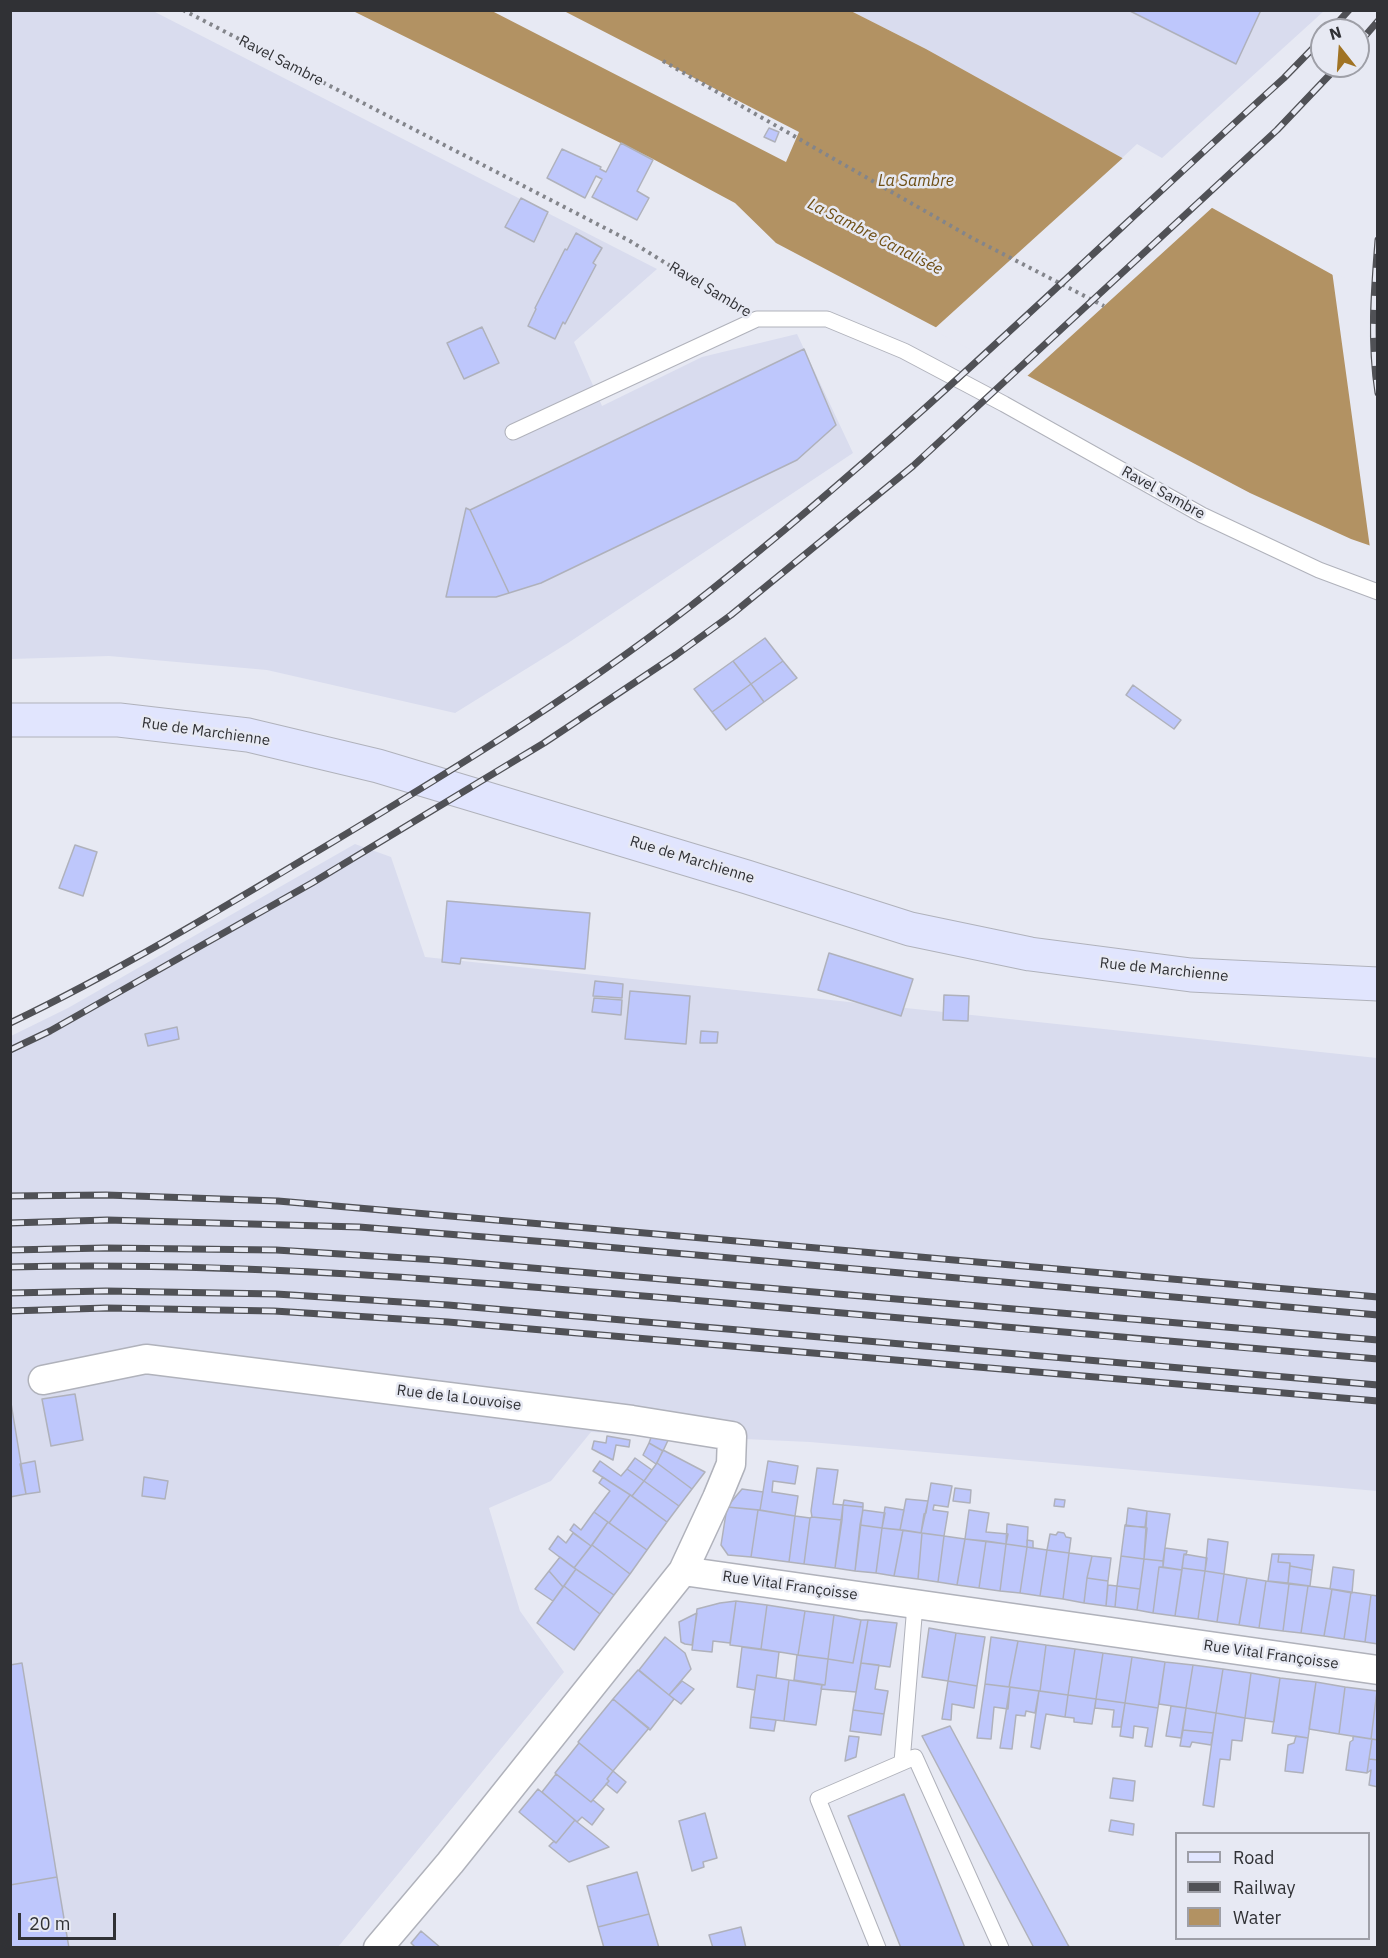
<!DOCTYPE html>
<meta charset="utf-8">
<style>
body{margin:0}
#map{position:relative;width:1388px;height:1958px;overflow:hidden;background:#e7e9f3;font-family:"IBM Plex Sans",sans-serif}
canvas{display:block}
.frame{position:absolute;inset:0;border:12px solid #303135;pointer-events:none}
.legend{position:absolute;left:1175px;top:1832px;width:195px;height:108px;box-sizing:border-box;background:#e7e9f3;border:2px solid #9e9fa7;margin:0;padding:8px 10px;list-style:none;font-size:18px;color:#303135}
.legend li{display:flex;align-items:center;gap:12px;height:30px}
.legend b{width:30px;border:2px solid #9e9fa7}
.north{position:absolute;left:1310px;top:18px;width:60px;height:60px;box-sizing:border-box;background:#e7e9f3;border:2px solid #9e9fa7;border-radius:50%;rotate:343deg;font-size:16px;font-weight:700;line-height:24px;text-align:center;color:#303135}
.north::after{content:'';display:block;margin:auto;width:21px;height:27px;background:#a07324;clip-path:polygon(50% 0,100% 100%,50% 72%,0 100%)}
.scale{position:absolute;left:18px;top:1913px;width:98px;height:27px;box-sizing:border-box;border:3px solid #303135;border-top:0;padding-left:8px;font-size:18px;line-height:21px;white-space:nowrap;color:#303135;-webkit-text-stroke:4px #e7e9f3;paint-order:stroke}
</style>
<div id="map">
<canvas width="1388" height="1958"></canvas>
<div class="frame"></div>
<ul class="legend">
<li><b style="height:8px;background:#e1e5fe"></b>Road</li>
<li><b style="height:8px;background:#505156"></b>Railway</li>
<li><b style="height:16px;background:#b29263"></b>Water</li>
</ul>
<div class="north">N</div>
<div class="scale">20 m</div>
</div>
<script>
const ctx = document.querySelector('canvas').getContext('2d');
ctx.lineJoin = 'round';
function fillPath(path, color) {
  ctx.fillStyle = color;
  ctx.fill(path, 'evenodd');
}
function trace(path, color, width, dash) {
  ctx.strokeStyle = color;
  ctx.lineWidth = width;
  ctx.lineCap = dash ? 'butt' : 'round';
  ctx.setLineDash(dash || []);
  ctx.stroke(path);
}
function label(font, color, halo, rows, align = 'center') {
  ctx.font = font + ' "IBM Plex Sans",sans-serif';
  ctx.lineWidth = 5;
  ctx.setLineDash([]);
  ctx.textBaseline = 'middle';
  ctx.strokeStyle = halo;
  ctx.fillStyle = color;
  for (const [text, x, y, turn = 0] of rows) {
    ctx.save();
    ctx.translate(x, y);
    ctx.rotate((+turn || 0) * Math.PI / 180);
    ctx.textAlign = isNaN(turn) ? turn : align;
    if (halo) ctx.strokeText(text, 0, 0);
    ctx.fillText(text, 0, 0);
    ctx.restore();
  }
}
fillPath(new Path2D(`
 M10,11h143l504,258 -83,73 28,64 100,-49 95,-23 56,119 -285,190 -113,70 -188,-43 -158,-14 -98,3z
 M851,11h473l-162,147 -25,-14 -15,14 -196,-109z
 M355,844l36,13 34,100 952,101v433l-567,-49 -219,-10 -40,49 -62,27 31,103 44,61 -226,275 -327,1v-912l57,-28z`), '#d9dcee');
fillPath(new Path2D(`
 M353,11h139l294,151 13,-30 -235,-121h287l75,38 434,241 17,258 -26,-9 -101,-46 -474,-250 -41,-40 -82,-44z`), '#b29263');
fillPath(new Path2D(`
 M1125,156l89,50 -189,172 -92,-48z
 M1332,271l46,25v255l-8,-3z`), '#e7e9f3');
const building = new Path2D(`
 M1128,10h133l-25,54z
 M769,128l10,4 -4,10 -11,-5z
 M621,143l32,17 -16,31 12,7 -12,22 -45,-23 10,-18 -6,-3 -11,22 -38,-20 15,-29 39,18 -1,2 6,3z
 M521,198l27,14 -14,30 -29,-15z
 M576,233l26,15 -9,15 3,2 -31,59 -2,-2 -8,17 -27,-13 8,-17 -1,-1 30,-59 2,1z
 M482,327l17,36 -35,16 -17,-36z
 M804,349l32,76 -39,35 -256,123 -32,10 -39,-83z
 M466,508l4,2 39,83 -13,4h-50z
 M765,638l18,23 -32,23 -18,-23z
 M733,661l18,23 -39,28 -18,-23z
 M783,661l14,17 -33,24 -13,-18z
 M751,684l13,18 -38,28 -14,-18z
 M1133,685l48,35 -7,9 -48,-34z
 M75,845l22,7 -14,44 -24,-8z
 M447,901l143,12 -5,56 -124,-11 -1,6 -18,-2z
 M829,953l84,26 -12,37 -83,-26z
 M595,981l28,3 -1,14 -29,-2z
 M630,991l60,5 -4,48 -61,-5z
 M944,995l25,1 -1,25 -25,-1z
 M594,998l28,2 -1,15 -29,-3z
 M177,1027l2,12 -31,7 -3,-12z
 M701,1031l17,1 -1,11h-17z
 M75,1394l8,46 -32,6 -9,-47z
 M10,1397l16,97 -16,3z
 M653,1432l18,2 -8,17 -14,-8z
 M607,1436l23,4 -1,7 -13,-2 -3,15 -21,-11 2,-8 12,2z
 M649,1443l14,8 -7,13 -13,-9z
 M663,1450l42,22 -13,17 -35,-26z
 M635,1458l17,12 -8,11 -17,-12z
 M35,1461l5,31 -14,2 -6,-30z
 M600,1461l21,15 6,-7 17,12 -12,15 -39,-25z
 M768,1461l30,5 -3,18 -22,-3 -1,11 26,4 -3,20 -35,-6z
 M657,1463l35,26 -13,17 -35,-25z
 M817,1468l21,2 -5,34 10,1 -1,15 -30,-3 -1,-6z
 M144,1477l24,4 -3,18 -23,-3z
 M603,1477l27,18 -21,28 -15,-11 16,-21 -11,-8z
 M644,1481l35,25 -12,16 -35,-26z
 M931,1483l21,3 -4,21 -14,-2 -1,5 15,2 -4,24 -23,-3 3,-19 2,-1z
 M955,1488l16,2 -1,13 -17,-2z
 M742,1489l21,3 -3,18 -33,-3z
 M630,1495l37,27 -20,28 -38,-27z
 M906,1499l22,2 -7,32 -21,-3z
 M1055,1499l10,1 -1,7 -10,-1z
 M844,1500l19,3v4l-20,-2z
 M843,1505l20,2 -8,64 -20,-3z
 M727,1507l31,3 -7,47 -23,-2 -7,-10z
 M885,1507l19,3 -4,20 -18,-2z
 M1128,1508l19,3 -2,16 -19,-1z
 M758,1510l37,6 -6,46 -38,-5z
 M863,1510l22,3 -3,15 -22,-3z
 M969,1510l20,3 -3,19 22,2 -2,10 -41,-5z
 M1147,1511l23,3 -7,47 -19,-2z
 M594,1512l14,10 -17,24 -21,-16 4,-6 7,6z
 M795,1516l15,2 -6,46 -15,-2z
 M812,1517l30,3 -7,48 -31,-4 6,-46z
 M608,1522l39,28 -17,24 -38,-29z
 M1007,1524l21,3 -1,20 -21,-3z
 M860,1525l22,3 -6,45 -21,-2z
 M1125,1525l22,3 -3,31 -23,-3z
 M882,1528l21,2 -9,46 -18,-3z
 M903,1530l19,3 -4,46 -24,-3z
 M1058,1532l6,1 2,4 5,1 -2,15 -22,-3 3,-16 6,1z
 M573,1533l18,13 -17,22 -25,-19 9,-13 8,7z
 M922,1533l22,3 -6,46 -20,-3z
 M944,1536l21,3 -8,46 -19,-3z
 M965,1539l21,2 -7,47 -22,-3z
 M1208,1539l20,3 -4,32 -19,-3z
 M1027,1540l6,1v7l-6,-1z
 M986,1541l20,3 -6,47 -21,-3z
 M1006,1544l21,3 -7,46 -20,-2z
 M592,1545l38,29 -16,21 -40,-27z
 M1027,1547l20,3 -7,46 -20,-3z
 M1165,1548l22,3 -1,4 -2,-1 -2,16 -19,-3z
 M1047,1550l22,3 -6,46 -23,-3z
 M1069,1553l23,3 -5,22 -3,25 -21,-4z
 M1184,1554l23,4 -2,13 -23,-3z
 M1272,1554h7l-1,8 12,1 -2,20 -20,-2z
 M1279,1554l35,1 -2,15 -22,-4v-3l-12,-1z
 M1092,1556l19,2 -3,23 -21,-3z
 M1121,1556l23,3 -4,30 -23,-3z
 M560,1557l16,12 -13,18 -14,-16z
 M1144,1559l19,2v6h-4l-6,46 -16,-3z
 M1290,1566l22,4 -2,16 -22,-3z
 M1159,1567l23,3 -7,46 -22,-3z
 M1333,1567l21,3 -2,23 -22,-4z
 M1182,1568l23,3 -7,48 -23,-3z
 M576,1569l38,26 -14,19 -36,-28z
 M549,1571l14,16 -10,14 -18,-12z
 M1205,1571l19,3 -7,48 -19,-3z
 M1224,1574l23,4 -8,47 -22,-3z
 M1087,1578l21,3 -2,25 -22,-3z
 M1247,1578l19,3 -7,47 -20,-3z
 M1266,1581l23,3 -6,47 -24,-3z
 M1289,1584l19,2 -7,47 -18,-2z
 M1108,1585l9,1 -2,21 -9,-1z
 M564,1586l36,28 -26,36 -37,-27z
 M1117,1586l23,3 -3,21 -22,-3z
 M1308,1586l24,3 -8,47 -23,-3z
 M1332,1589l19,3 -7,47 -20,-3z
 M1351,1592l20,3 -6,47 -21,-3z
 M1371,1595l7,1v48l-13,-2z
 M736,1601l-6,42 -17,-2 -1,11 -20,-2 5,-41 23,-6z
 M736,1601l31,4 -6,44 -31,-4z
 M767,1605l38,6 -7,44 -37,-6z
 M805,1611l29,4 -6,44 -30,-4z
 M697,1613l-5,32 -7,-1 -4,-2 -2,-20z
 M834,1615l27,5 -8,43 -25,-4z
 M861,1620h7l-12,72 -35,-3 1,-4h3l3,-26 25,4z
 M868,1620l29,3 -7,44 -29,-4z
 M929,1628l27,5 -8,48 -26,-4z
 M956,1633l29,4 -8,49 -29,-5z
 M665,1637l20,16 6,16 -22,26 -30,-25z
 M991,1637l27,4 -9,46 -24,-3z
 M1018,1641l28,4 -6,46 -31,-4z
 M1046,1645l29,4 -7,46 -28,-4z
 M742,1647l37,5 -3,26 -19,-3 -2,15 -18,-3z
 M1075,1649l28,4 -7,46 -28,-4z
 M1103,1653l29,4 -7,46 -29,-4z
 M797,1655l31,4 -3,26 -31,-5z
 M1132,1657l33,5 -7,46 -33,-5z
 M1165,1662l28,3 -7,43 -27,-4z
 M22,1663l35,214 -47,8v-220z
 M861,1663l18,2 -4,24 13,2 -4,23 -31,-4z
 M1193,1665l30,4 -7,44 -30,-5z
 M1223,1669l28,4 -6,45 -29,-5z
 M638,1670l36,29 -24,31 -37,-31z
 M1251,1673l29,5 -6,44 -29,-4z
 M757,1675l32,5 -5,41 -33,-4z
 M1280,1678l36,4 -8,56 -36,-5z
 M789,1680l33,5 -6,40 -32,-4z
 M682,1681l12,8 -13,15 -12,-9z
 M948,1681l29,5 -3,22 -22,-4 -1,16 -9,-1z
 M1316,1682l29,5 -6,47 -30,-5z
 M985,1684l25,3 -2,22 -14,-2 -3,32 -14,-1z
 M1010,1687l29,4 -4,22 -9,-2 -1,5 -9,-1 -4,34 -12,-1z
 M1345,1687l32,4 -6,48 -32,-5z
 M1039,1691l29,4 -3,22 -19,-3 -6,35 -9,-2z
 M1377,1691h1v49l-7,-1z
 M1068,1695l28,4 -4,25 -18,-2v-4l-9,-1z
 M613,1699l36,29 -36,43 -35,-29z
 M1096,1699l29,4 -4,24h-9l2,-17 -19,-2z
 M1125,1703l33,5 -6,39 -7,-1 3,-18 -14,-2 -1,12 -13,-2z
 M1171,1706l15,2 -5,30 -15,-2z
 M1186,1708l30,5 -3,20 -30,-3z
 M853,1710l31,4 -3,21 -31,-4z
 M1216,1713l29,5 -3,23 -10,-1 -2,20 -10,-1 -6,48 -11,-2z
 M751,1717l25,3 -2,11 -24,-3z
 M950,1726l118,219 2,3h-36l-112,-212z
 M1183,1730l30,3 -2,12 -19,-3 -2,5 -10,-1z
 M849,1736l10,1 -3,20 -11,4z
 M1296,1736l12,2 -5,35 -18,-2 3,-26 6,-2z
 M1353,1736l19,3 -5,34 -21,-3 4,-28 3,-2z
 M1372,1739l6,1v20l-9,-1z
 M579,1743l34,28 -6,8 2,2 -18,21 -36,-29z
 M1369,1759l9,1v27l-9,-2 2,-15 -4,3z
 M613,1771l13,11 -9,11 -11,-9 3,-3 -2,-2z
 M556,1774l35,28 2,-2 11,9 -12,16 -10,-8 -5,5 -35,-30z
 M1113,1778l22,3 -2,20 -23,-3z
 M538,1789l37,31 -19,23 -37,-31z
 M904,1794l61,154h-64l-53,-132z
 M705,1813l12,45 -14,4 1,5 -12,4 -13,-50z
 M575,1820l2,2 32,25 -40,15 -20,-16 5,-5 2,2z
 M1111,1820l23,4 -1,11 -24,-4z
 M637,1872l12,42 -51,13 -11,-41z
 M57,1877l12,71h-59v-63z
 M649,1914l10,34h-55l-6,-21z
 M741,1927l5,21h-33l-4,-13z
 M421,1931l20,17h-25l-5,-5z`);
fillPath(building, '#bec7fc');
trace(building, '#afb1bb', 1.5);
const service = new Path2D(`
 M513,432l244,-113h70l77,32 100,53 198,111 117,55 59,22
 M902,1762l13,-157
 M878,1948l-60,-149 97,-42 86,191`);
const minor = new Path2D(`
 M43,1380l103,-21 486,61 100,16 -1,28 -14,34 -34,73
 M378,1948l72,-85 233,-292 695,99`);
const secondary = new Path2D(`
 M10,720h109l129,15 130,31 369,111 163,52 120,25 161,21 187,9`);
trace(service, '#b0b2bb', 17);
trace(minor, '#b0b2bb', 31);
trace(secondary, '#b0b2bb', 35);
trace(new Path2D(`
 M183,10l447,231 102,63
 M663,61l309,177 132,68`), '#83858b', 4, [3, 4.5]);
trace(service, '#fff', 15);
trace(minor, '#fff', 28);
trace(secondary, '#e1e5fe', 33);
const rail = new Path2D(`
 M1331,30l18,-20
 M1358,44l20,-23
 M1378,240c-4,51 -8,102 0,153
 M10,1023c111,-53 216,-117 321,-180 130,-78 261,-158 380,-253 200,-159 383,-340 573,-512l38,-39
 M10,1050l40,-19 262,-148 232,-140 132,-88 55,-40 182,-149 364,-336 61,-64
 M10,1196l96,-1 172,6 1100,96
 M10,1223l97,-3 252,7 201,16 818,72
 M10,1250l95,-2 171,2 162,10 940,80
 M10,1267c228,-6 455,14 681,33 229,20 458,40 687,59
 M10,1293l96,-2 170,3 172,11 930,80
 M10,1311l96,-3 168,3 174,11 930,79`);
trace(rail, '#505156', 7);
trace(rail, '#e7e9f3', 4.5, [14]);
label('15px', '#303135', '#e7e9f3', [
 ["Ravel Sambre",281,61,27],
 ["Ravel Sambre",710,290,31],
 ["Ravel Sambre",1163,493,29],
 ["Rue de Marchienne",206,732,8],
 ["Rue de Marchienne",692,860,17],
 ["Rue de Marchienne",1164,970,6],
 ["Rue de la Louvoise",459,1398,7],
 ["Rue Vital Françoisse",790,1586,8],
 ["Rue Vital Françoisse",1271,1655,8]
]);
label('italic 16px', '#6e4e14', '#e7e9f3', [
 ["La Sambre",916,181],
 ["La Sambre Canalisée",875,237,27]
]);
</script>
